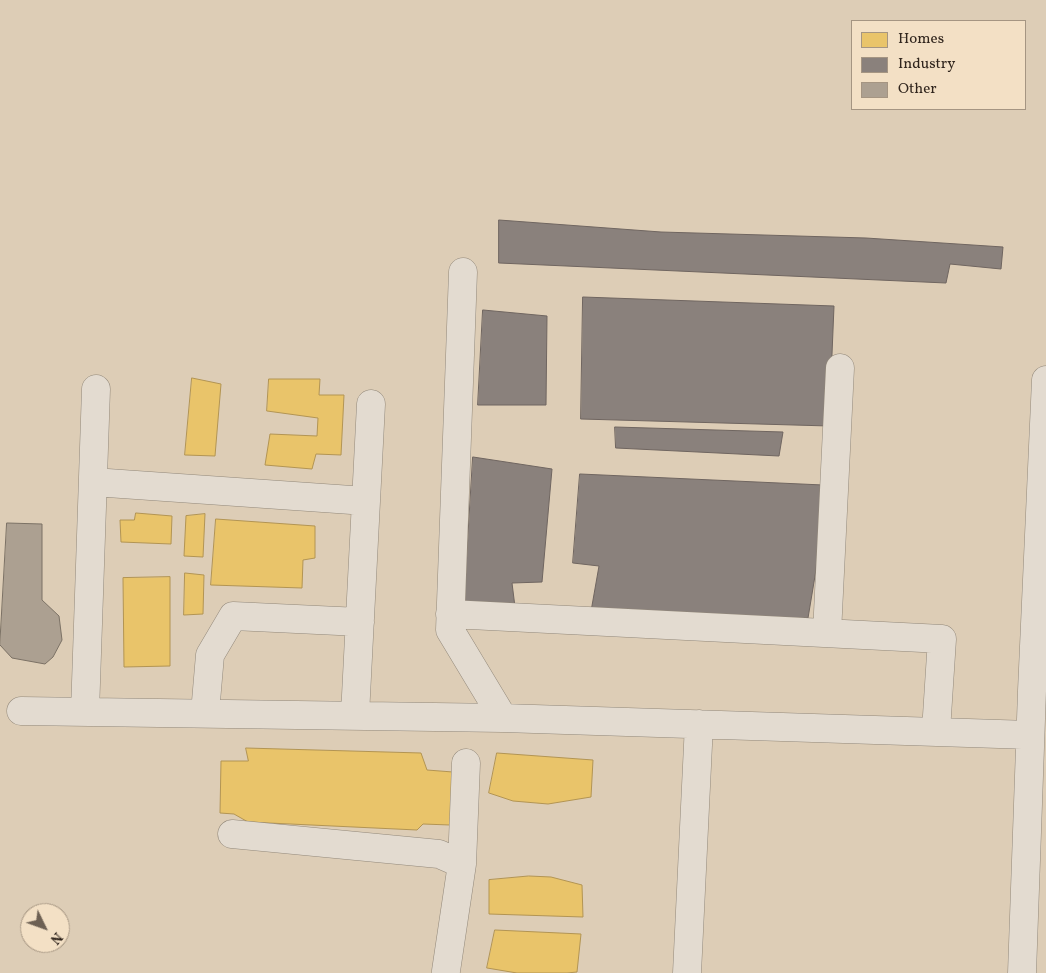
<!DOCTYPE html>
<style>
body{margin:0}
#map{position:relative;width:1046px;height:973px;overflow:hidden;background:#ddcdb6;font-family:Vollkorn,serif}
canvas{display:block}
.legend{position:absolute;left:851px;top:20px;width:175px;height:90px;box-sizing:border-box;background:#f3e0c5;border:1px solid #a59582;margin:0;padding:6px 9px;list-style:none;font-size:15px;color:#30251d}
.legend li{display:flex;align-items:center;gap:10px;height:25px}
.legend b{width:25px;border:1px solid #a59582}
.north{position:absolute;left:20px;top:903px;width:50px;height:50px;box-sizing:border-box;background:#f3e0c5;border:1px solid #a59582;border-radius:50%;rotate:132deg;font-size:14px;font-weight:700;line-height:20px;text-align:center;color:#30251d}
.north::after{content:'';display:block;margin:auto;width:18px;height:22px;background:#6d6053;clip-path:polygon(50% 0,100% 100%,50% 72%,0 100%)}
</style>
<div id="map">
<canvas width="1046" height="973"></canvas>
<ul class="legend">
<li><b style="height:14px;background:#e9c46a"></b>Homes</li>
<li><b style="height:14px;background:#8a817c"></b>Industry</li>
<li><b style="height:14px;background:#aca091"></b>Other</li>
</ul>
<div class="north">N</div>
</div>
<script>
const ctx = document.querySelector('canvas').getContext('2d');
ctx.lineJoin = 'round';
function fillPath(path, color) {
  ctx.fillStyle = color;
  ctx.fill(path, 'evenodd');
}
function trace(path, color, width, dash) {
  ctx.strokeStyle = color;
  ctx.lineWidth = width;
  ctx.lineCap = dash ? 'butt' : 'round';
  ctx.setLineDash(dash || []);
  ctx.stroke(path);
}
const homes = new Path2D(`
 M192,378l29,6 -6,72 -30,-1z
 M269,379h51l-1,16h25l-3,60 -25,-1 -4,15 -47,-4 5,-31 47,2 1,-18 -51,-7z
 M136,513l36,3 -1,28 -50,-2 -1,-22h14z
 M205,514l-2,43 -19,-1 2,-40z
 M216,519l99,7v32l-12,2 -1,28 -91,-3z
 M185,573l19,2 -1,39 -19,1z
 M170,577v89l-46,1 -1,-89z
 M246,748l175,5 6,17 26,2 -3,53 -27,-1 -6,6 -169,-8 -14,-8 -14,-1 1,-52h27z
 M497,753l96,7 -2,37 -43,7 -35,-3 -24,-8z
 M529,876l22,1 31,8 1,32 -94,-3v-34z
 M495,930l86,4 -4,38 -10,1h-50l-30,-5z`);
fillPath(homes, '#e9c46a');
trace(homes, '#b29453', 1);
const industry = new Path2D(`
 M499,220l162,12 205,6 137,9 -2,22 -51,-5 -4,19 -447,-20z
 M583,297l251,9 -5,120 -248,-7z
 M483,310l64,6 -1,89h-68z
 M615,427l168,5 -4,24 -163,-8z
 M473,457l79,12 -10,113 -30,1 3,24 -51,1z
 M580,474l243,11 -7,85 -8,48 -80,1 -138,-2 9,-51 -26,-3z`);
fillPath(industry, '#8a817c');
trace(industry, '#6f6560', 1);
const building = new Path2D(`
 M7,523l35,1v76l17,16 3,24 -9,17 -8,7 -33,-6 -12,-13z`);
fillPath(building, '#aca091');
trace(building, '#7b7165', 1);
const minor = new Path2D(`
 M463,272l-13,358 53,88 527,17
 M93,482l273,19
 M450,614l492,25 -6,92
 M827,633l13,-265
 M21,711l482,7
 M85,712l11,-323
 M205,713l5,-58 23,-39 127,6
 M355,715l16,-311
 M232,834l207,20 23,10 -16,107
 M462,864l4,-101
 M687,973l12,-249
 M1022,973l10,-282 14,-311`);
trace(minor, '#92887a', 29);
trace(minor, '#e3dbd0', 28);
</script>
